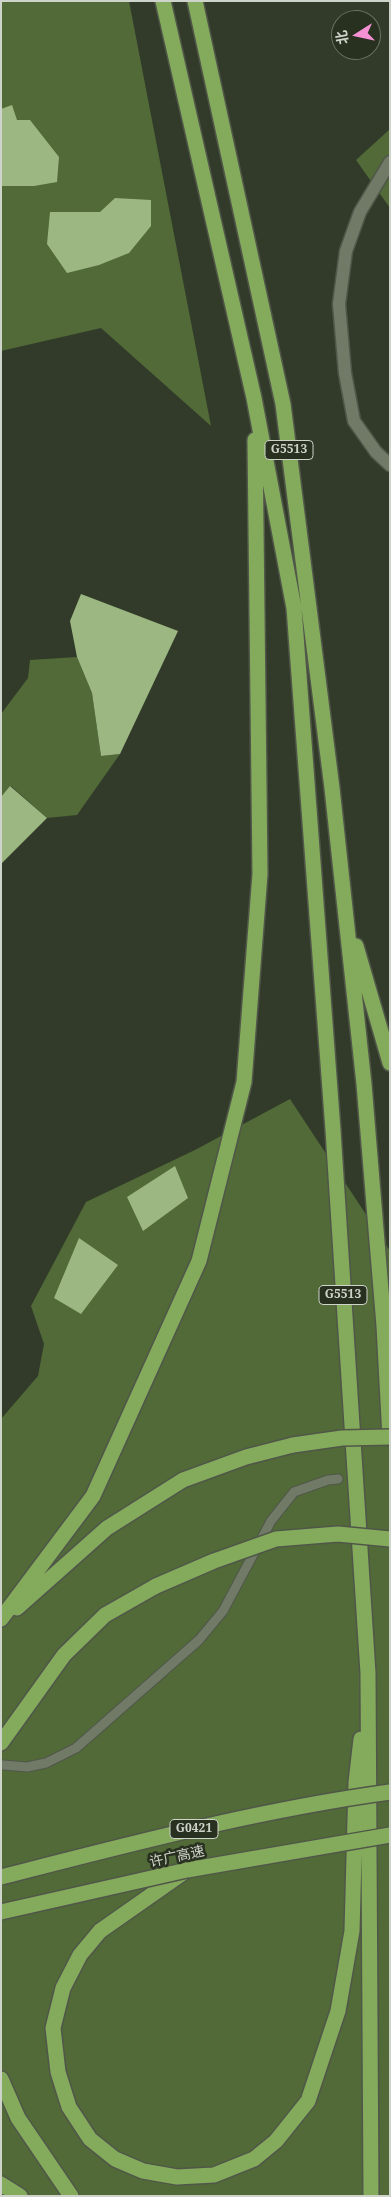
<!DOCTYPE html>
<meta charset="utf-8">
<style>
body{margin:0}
#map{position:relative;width:391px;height:2197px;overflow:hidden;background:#323b2a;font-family:"Noto Serif","Noto Sans SC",serif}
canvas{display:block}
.frame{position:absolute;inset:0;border:2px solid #cfd4ca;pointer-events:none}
.north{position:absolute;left:331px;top:10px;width:50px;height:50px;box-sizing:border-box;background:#283020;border:1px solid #6b7264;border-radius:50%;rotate:260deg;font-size:14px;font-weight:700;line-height:20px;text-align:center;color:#cfd4ca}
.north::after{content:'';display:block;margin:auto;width:18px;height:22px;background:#f491d4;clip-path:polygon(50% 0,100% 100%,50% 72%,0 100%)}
</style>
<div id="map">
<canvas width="391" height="2197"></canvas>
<div class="frame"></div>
<div class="north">北</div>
</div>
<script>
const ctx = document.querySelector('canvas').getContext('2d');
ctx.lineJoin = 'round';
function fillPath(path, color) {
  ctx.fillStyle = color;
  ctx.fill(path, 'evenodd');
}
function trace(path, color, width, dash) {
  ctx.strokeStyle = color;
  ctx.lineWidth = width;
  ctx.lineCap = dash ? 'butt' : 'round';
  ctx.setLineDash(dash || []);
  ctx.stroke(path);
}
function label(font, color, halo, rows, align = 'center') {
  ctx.font = font + ' "Noto Serif","Noto Sans SC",serif';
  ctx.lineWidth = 5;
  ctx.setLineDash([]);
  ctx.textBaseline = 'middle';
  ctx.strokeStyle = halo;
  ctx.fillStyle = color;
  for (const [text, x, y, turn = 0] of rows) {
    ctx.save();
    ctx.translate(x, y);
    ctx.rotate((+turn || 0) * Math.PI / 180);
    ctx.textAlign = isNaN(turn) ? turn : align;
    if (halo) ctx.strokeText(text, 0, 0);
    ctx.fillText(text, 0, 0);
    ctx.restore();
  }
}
fillPath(new Path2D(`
 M1,1h128l82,425 -110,-98 -100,23z
 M390,129v79l-34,-48z
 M77,657l15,36 9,63 19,-2 -43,61 -30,3 -36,-32 -10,11v-83l27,-36 2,-18z
 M290,1099l100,152v945h-389v-777l37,-43 6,-32 -13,-38 55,-104 109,-52z`), '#516a38');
fillPath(new Path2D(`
 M12,105l5,15h13l29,37 -2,25 -23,4h-33v-77z
 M115,198l36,2v26l-22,27 -30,12 -32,8 -20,-29 3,-32h50z
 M81,594l97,37 -58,123 -19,2 -9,-63 -15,-36 -7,-36z
 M10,786l37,32 -46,46v-67z
 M175,1166l13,32 -45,33 -16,-34z
 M79,1238l39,27 -37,49 -27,-16z`), '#9cb782');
const service = new Path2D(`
 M3,1765l24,2 19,-4 30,-15 123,-108 24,-29 48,-90 23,-29 34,-12 10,-1`);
const minor = new Path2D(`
 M390,162l-30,50 -14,39 -7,53 6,69 9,48 22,31 14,13`);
const motorway = new Path2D(`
 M163,1l91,397 40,210 39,522 35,543 3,523
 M195,1l88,403 49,384 32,296 20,242 6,112
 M356,946l34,117
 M17,1608l90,-80 76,-48 63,-23 47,-12
 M1,1619l92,-123 106,-235 45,-179 16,-208 -5,-434
 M1,1743l63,-88 41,-40 51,-29
 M187,1870l-87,61 -20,24 -17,33 -10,40 5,44 11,35 21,32 25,20 28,12 34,6 37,-2 40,-16 22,-18 32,-40 30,-90 14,-80 4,-149 5,-43
 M1,2079l17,39 53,78
 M1,2184l19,12`);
trace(service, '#505749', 11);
trace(minor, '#505749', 15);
trace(motorway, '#505749', 18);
trace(service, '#707a67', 9);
trace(minor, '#707a67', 12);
trace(motorway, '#84aa5b', 15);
const motorwayBridge = new Path2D(`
 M293,1445l49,-7 48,-1
 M156,1586l58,-25 62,-22 62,-5 52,5
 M1,1877c129,-33 257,-67 389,-85
 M1,1912l186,-42 203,-35`);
trace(motorwayBridge, '#505749', 18, []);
trace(motorwayBridge, '#84aa5b', 15);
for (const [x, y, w] of [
 [289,450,48],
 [343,1295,48],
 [194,1829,48]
]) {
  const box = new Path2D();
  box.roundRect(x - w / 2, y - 9.5, w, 19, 4);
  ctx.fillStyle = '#283020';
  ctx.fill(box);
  trace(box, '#cfd4ca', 1);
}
label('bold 12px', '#cfd4ca', null, [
 ["G5513",289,450],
 ["G5513",343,1295],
 ["G0421",194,1829]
]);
label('14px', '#cfd4ca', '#283020', [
 ["许广高速",177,1857,-12]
]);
</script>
